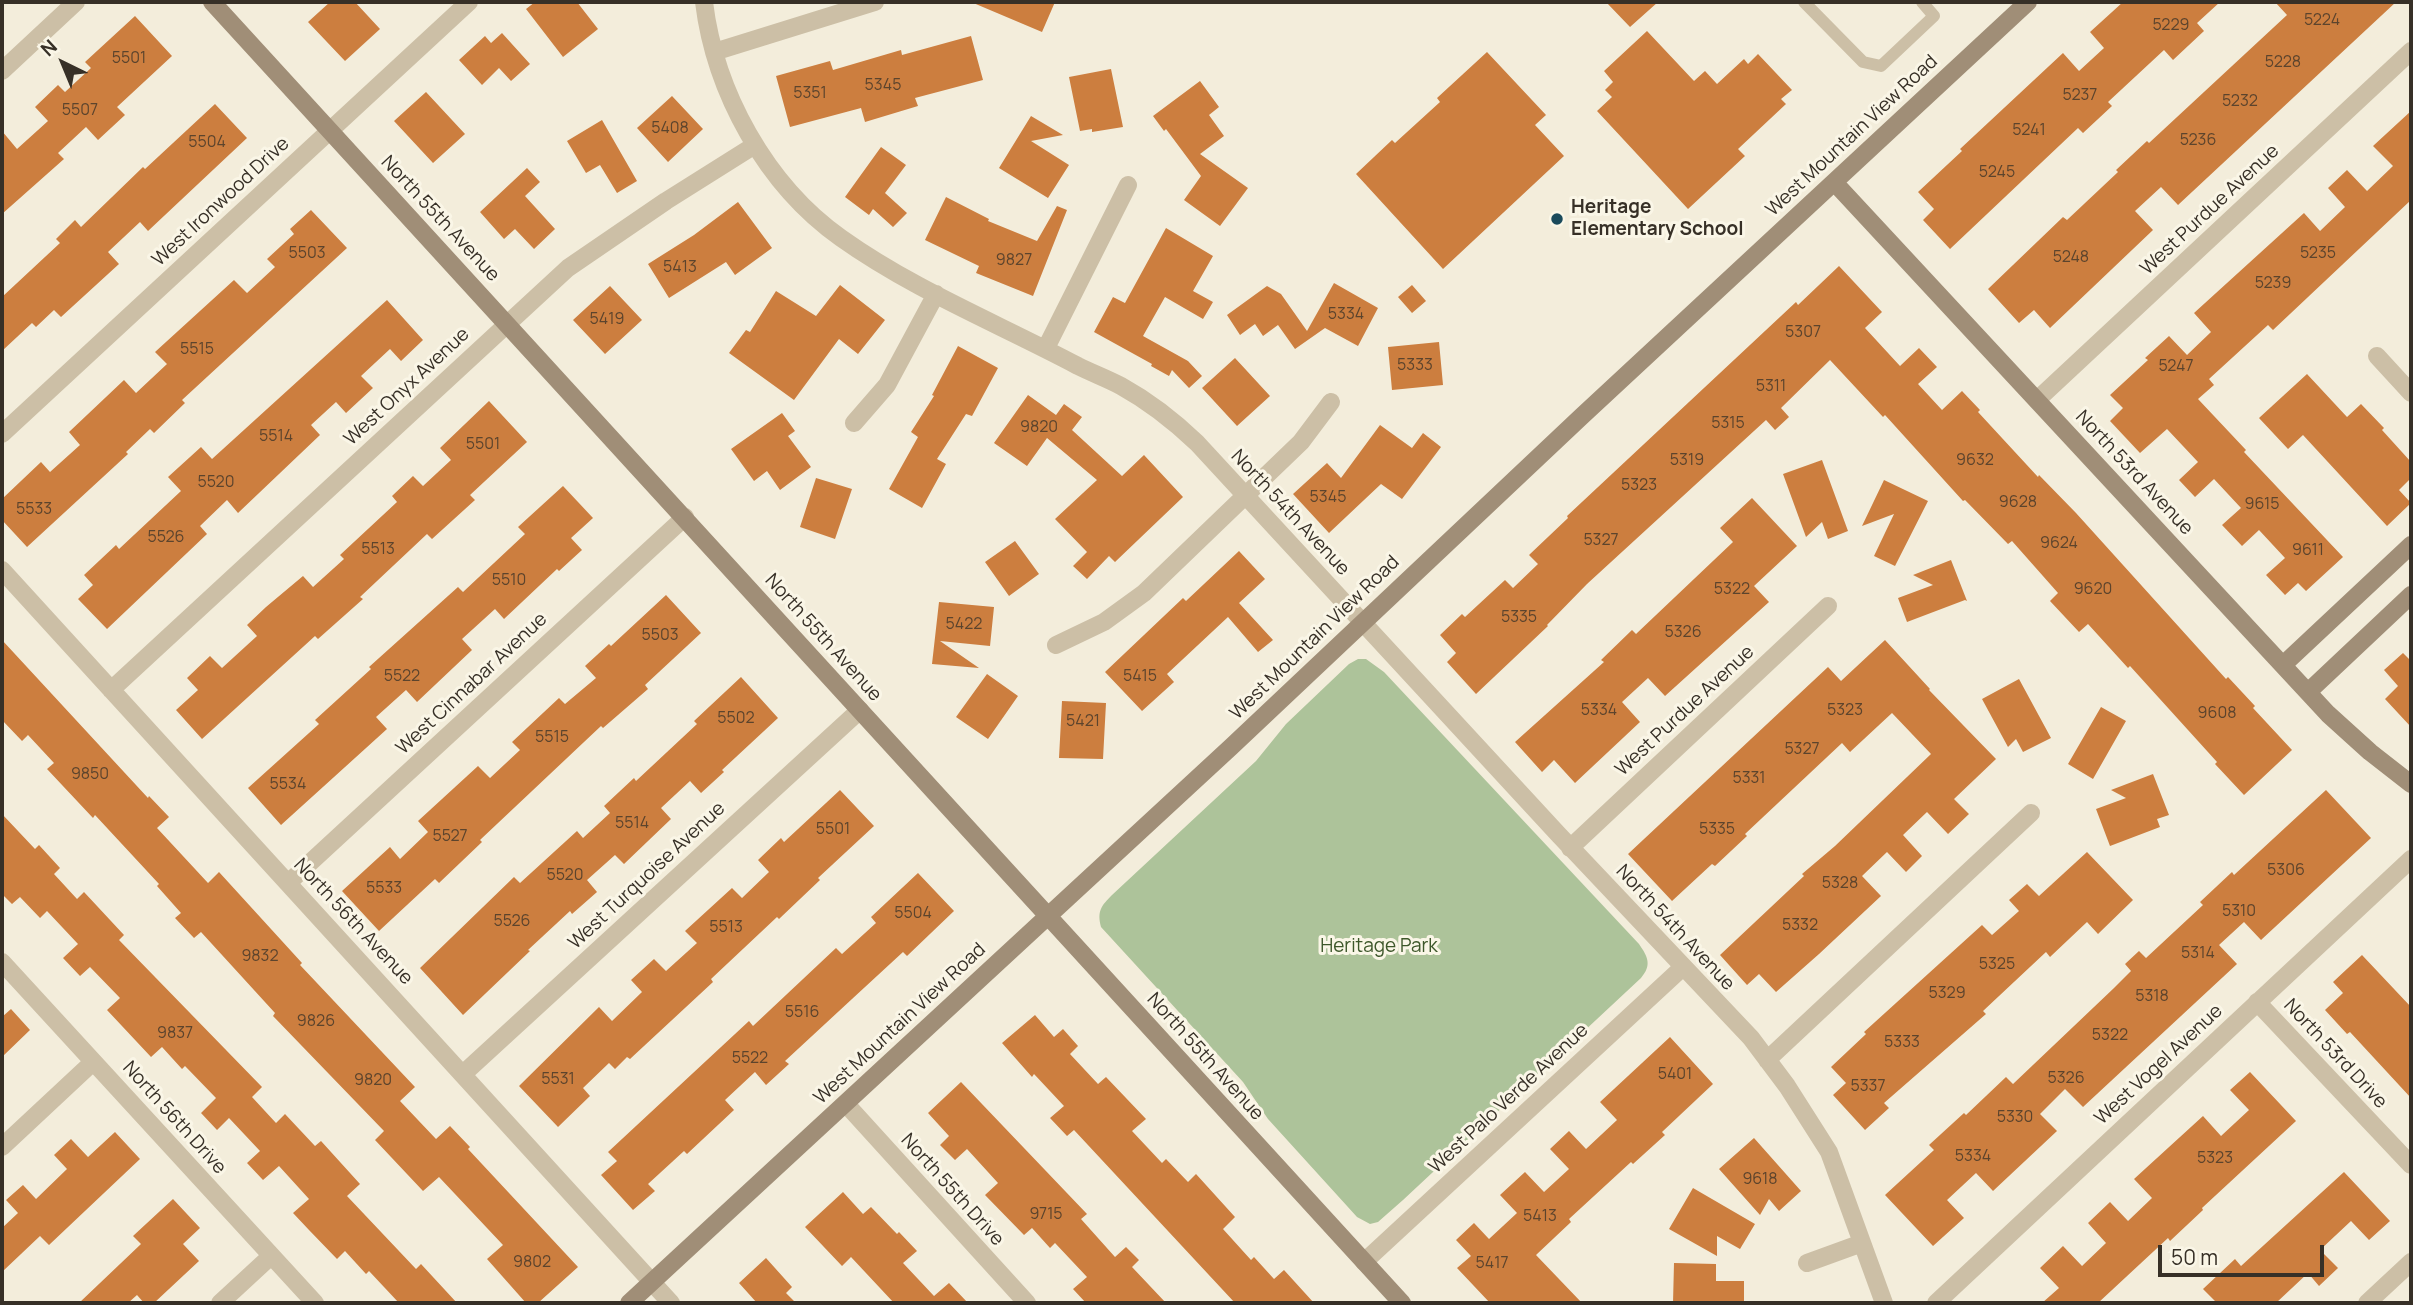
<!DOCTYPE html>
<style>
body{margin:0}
#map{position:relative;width:2413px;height:1305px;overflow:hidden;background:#f3eddb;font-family:Manrope,sans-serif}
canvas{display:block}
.frame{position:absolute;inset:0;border:4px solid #373027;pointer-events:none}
.north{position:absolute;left:28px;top:28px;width:70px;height:70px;-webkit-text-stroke:5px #faf6e7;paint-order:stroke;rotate:317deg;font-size:19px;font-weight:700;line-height:28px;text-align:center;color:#373027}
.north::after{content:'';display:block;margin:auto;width:24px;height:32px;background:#373027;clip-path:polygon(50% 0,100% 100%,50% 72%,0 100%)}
.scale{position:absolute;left:2158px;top:1245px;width:166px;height:32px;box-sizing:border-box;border:4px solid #373027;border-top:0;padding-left:9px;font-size:21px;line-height:24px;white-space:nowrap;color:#373027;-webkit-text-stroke:5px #faf6e7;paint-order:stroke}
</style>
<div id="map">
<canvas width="2413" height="1305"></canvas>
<div class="frame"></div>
<div class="north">N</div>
<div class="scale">50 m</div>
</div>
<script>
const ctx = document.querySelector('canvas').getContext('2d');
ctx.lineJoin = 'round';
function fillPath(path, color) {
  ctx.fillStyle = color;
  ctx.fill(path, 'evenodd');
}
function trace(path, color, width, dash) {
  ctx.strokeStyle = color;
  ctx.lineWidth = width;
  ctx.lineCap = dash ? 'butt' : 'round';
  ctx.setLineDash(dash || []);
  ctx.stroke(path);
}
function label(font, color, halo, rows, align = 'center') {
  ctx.font = font + ' Manrope,sans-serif';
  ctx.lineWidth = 6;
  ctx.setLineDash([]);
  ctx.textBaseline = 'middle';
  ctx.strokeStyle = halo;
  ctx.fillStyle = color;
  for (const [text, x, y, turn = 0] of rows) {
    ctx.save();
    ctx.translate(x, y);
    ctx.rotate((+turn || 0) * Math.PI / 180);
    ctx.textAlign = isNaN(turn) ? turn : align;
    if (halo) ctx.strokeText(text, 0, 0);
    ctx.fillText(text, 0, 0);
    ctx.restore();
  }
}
fillPath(new Path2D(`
 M1358,659h8l18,13 255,272c9,13 13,21 2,34l-238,222 -25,22 -8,2 -13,-7 -89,-98 -25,-37 -142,-155c-4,-16 0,-21 11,-32l144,-134 30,-37 63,-60z`), '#adc39a');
fillPath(new Path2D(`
 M330,2h25l25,27 -35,32 -37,-39z
 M535,2h42l21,27 -35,28 -37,-48z
 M971,2h84l-13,30z
 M1606,2h52l-28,25z
 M2123,2h97l-23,21 7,8 -31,29 -9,-10 -56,52 4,4 -29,27 -5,-5 -128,121 -27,-29 11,-11 -16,-17 44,-41 -2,-2 103,-96 16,18 25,-23 -14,-16z
 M2275,2h121l-218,203 -17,-18 -26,24 18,19 -103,98 -16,-18 -15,13 -31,-34 75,-72 4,3 51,-48 -2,-2 31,-29 2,2 138,-128z
 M135,16l37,40 -55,51 8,8 -27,25 -12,-13 -28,26 6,6 -62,55v-83l15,18 31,-28 -13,-14 23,-22 7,7 26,-24 -6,-6z
 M1647,31l47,50 11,-10 12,13 27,-25 4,5 10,-10 34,36 -11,9 5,5 -48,45 7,7 -57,53 -91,-98 15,-14 -7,-7 8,-8 -9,-11z
 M502,33l28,31 -19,17 -12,-13 -17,17 -23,-25 26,-24 6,7z
 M971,36l12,44 -68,18 3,8 -53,16 -4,-14 -71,19 -14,-51 54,-15 3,9 68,-20 1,5z
 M1487,52l59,63 -11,10 29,31 -121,113 -87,-95 36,-34 3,3 45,-41 -3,-4z
 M1111,69l12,58 -31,5v-3l-12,2 -11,-54z
 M1200,81l19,26 -10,8 15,21 -24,18 48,34 -28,38 -36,-26 17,-24 -35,-47 -2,2 -11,-15z
 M426,92l39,42 -32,29 -39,-42z
 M672,96l31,33 -35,33 -31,-34z
 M215,104l32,34 -99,93 -8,-9 -32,30 11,12 -58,53 -7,-7 -18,17 -4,-4 -30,28v-54l58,-54 -4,-4 19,-19 6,7 62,-60 2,2z
 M2411,111v89l-138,130 -5,-5 -59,54 5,6 -16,14 48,51 -2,2 99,105 -37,34 -8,-8 -13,12 -19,-20 19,-17 -26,-28 -17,16 -20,-21 19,-17 -27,-29 -19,18 -16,-17 19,-18 -31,-33 -27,24 -30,-32 13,-13 -13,-13 38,-35 -3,-2 24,-22 18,19 24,-23 -17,-19 110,-100 16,18 25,-24 -17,-19 19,-18 20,21 26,-25 -20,-20z
 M1031,116l32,19 -32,6 38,24 -21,33 -49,-30z
 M602,120l35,61 -20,12 -17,-28 -14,8 -19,-32z
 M881,147l25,18 -21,28 22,20 -14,14 -20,-18 -4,6 -24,-18z
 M527,168l13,14 -15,14 30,33 -21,20 -19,-20 -11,10 -24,-27z
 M946,197l43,22 -1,2 49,20 20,-35 10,4 -34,86 -57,-23 3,-7 -54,-26z
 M738,202l34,46 -37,27 -9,-13 -57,36 -21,-34 46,-29z
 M311,210l36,38 -165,152 3,3 -31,30 -4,-4 -24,23 2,2 -101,93 -25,-27v-21l39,-37 9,10 30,-27 -11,-13 55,-52 12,13 31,-29 -12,-12 79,-72 13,13 28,-26 -8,-8 27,-25 -4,-5z
 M1166,228l47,28 -20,35 20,11 -10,17 -38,-22 -22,39 45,25 14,15 -13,12 -17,-18 -3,6 -18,-10 1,-2 -58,-32 19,-35 12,6z
 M1839,266l43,46 -17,16 35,38 19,-18 18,19 -19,17 24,26 20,-19 18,19 -2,2 60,65 1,-2 37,38 150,166 2,-2 27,29 -2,2 39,42 -48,45 -29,-31 2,-2 -87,-96 -2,2 -40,-44 -9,8 -29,-31 8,-8 -46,-52 -4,3 -43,-44 -2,1 -78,-86 -2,2 -53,-57 -49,48 8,9 -14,13 -9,-10 -179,164 -40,41 1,1 -72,68 -29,-32 9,-9 -16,-18 22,-21 3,3 40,-37 8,8 25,-24 -9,-9 39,-37 -1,-2 229,-214 2,3z
 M1334,283l44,25 -20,38 -33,-18 -30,21 -17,-24 -15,11 -8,-12 -15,11 -13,-20 40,-29 14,8 26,37z
 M840,285l45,35 -27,34 -19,-15 -45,61 -65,-47 17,-23 4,2 26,-41 40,25z
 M1412,285l14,16 -14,12 -14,-16z
 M610,286l32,34 -37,34 -32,-34z
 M387,300l36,40 -22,21 -11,-12 -29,27 12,12 -27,25 -10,-11 -25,23 9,10 -82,78 -11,-13 -27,26 7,8 -100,95 -29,-30 15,-14 -9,-10 32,-30 3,4 62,-58 -13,-14 33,-30 11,12z
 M1439,342l4,43 -51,5 -4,-43z
 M958,346l40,22 -26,48 -6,-2 -29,45 9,5 -24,44 -33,-19 29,-52 -7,-5 23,-36 -2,-1z
 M1235,358l35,38 -33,30 -35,-38z
 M2307,374l40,43 14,-13 23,24 -2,2 29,32v16l-12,12 12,13 -24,23 -84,-91 -15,14 -29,-31z
 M1028,395l28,20 8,-11 18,13 -10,13 50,46 22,-21 39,42 -68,65 -6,-6 -22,23 -14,-13 14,-14 -32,-33 42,-39 -50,-42 -20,28 -33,-23z
 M489,401l38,41 -57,53 5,5 -43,39 -5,-5 -67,63 3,2 -45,40 -3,-3 -113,103 -26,-29 22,-20 -11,-12 23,-22 12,12 35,-32 -10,-11 19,-18 37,-31 10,11 31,-28 -4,-4 57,-53 -5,-6 21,-20 10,10 28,-26 -11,-12z
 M782,413l13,18 -7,5 23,31 -31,23 -13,-19 -13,10 -23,-32z
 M1380,425l32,23 11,-15 18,14 -39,52 -21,-15 -52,49 -36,-39 34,-31 14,15z
 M1822,460l26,71 -20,8 -6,-17 -16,15 -23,-63z
 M816,478l36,11 -17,50 -35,-12z
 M1884,480l44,21 -33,65 -21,-10 20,-42 -32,12z
 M563,486l30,32 -22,20 11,12 -23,21 -2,-2 -53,50 -9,-10 -33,30 10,11 -55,52 -11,-12 -30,27 11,12 -106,96 -33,-37 71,-64 -4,-4 56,-51 -2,-2 89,-80 5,5 62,-58 -7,-7z
 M1752,498l45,48 -43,40 15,16 -104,94 -17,-18 -26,24 18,20 -65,61 -21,-23 -12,12 -27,-30 89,-80 -3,-2 31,-30 4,4 97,-92 -13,-14z
 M1015,541l24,33 -30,22 -24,-34z
 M1239,551l26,28 -26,24 34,37 -15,12 -30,-35 -61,57 7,8 -32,29 -37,-39 78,-74 3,3z
 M1951,560l16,41 -2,-1 -58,22 -9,-24 35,-13 -20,-10z
 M666,595l35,38 -56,52 3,4 -45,39 -2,-2 -121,114 2,2 -43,41 -4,-4 -56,52 -37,-40 48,-44 10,12 28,-27 -10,-11 60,-55 12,12 30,-28 -8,-8 47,-44 6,6 31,-26 -11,-12 24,-22 2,2z
 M939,602l55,5 -4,39 -50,-5 39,27 -47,-4z
 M2,640l146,158 1,-2 20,21 -12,11 51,55 11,-11 83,91 -2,2 115,122 -15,14 36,38 14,-13 20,21 -2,2 110,118 -40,36h-12l-39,-44 16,-14 -64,-68 -16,14 -48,-51 9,-9 -111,-115 2,-3 -74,-81 -7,6 -19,-20 6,-5 -24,-27 2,-2 -64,-69 -2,3 -46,-49 7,-6 -26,-28 -6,6 -20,-21z
 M1885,640l45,49 -1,1 67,69 -42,40 15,15 -21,20 -21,-22 -24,23 19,21 -16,16 -19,-20 -25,24 19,20 -62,58 -43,38 -17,-18 -12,11 -27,-30 84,-79 -2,-2 33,-28 96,-92 -39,-41 -42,39 -8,-9 -97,91 2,2 -32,30 -3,-2 -40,37 -44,-47 200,-187 13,14z
 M2403,653l8,8v66l-26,-28 13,-13 -14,-16z
 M987,674l31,22 -30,43 -32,-22z
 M741,677l37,41 -56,52 2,2 -23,21 -11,-12 -29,27 10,11 -47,45 -9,-9 -28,25 10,12 -25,22 -2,-3 -42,39 2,1 -67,64 -43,-47 94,-91 6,6 57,-52 6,7 27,-25 -6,-7 30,-28 2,3 61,-57 -3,-3z
 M2019,679l32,59 -28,14 -7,-13 -8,8 -26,-48z
 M1062,701l44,2 -3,56 -44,-1z
 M2101,707l25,14 -33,58 -25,-15z
 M2153,774l16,41 -12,4 3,8 -50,19 -14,-37 30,-11 -15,-8z
 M840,790l34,36 -56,52 2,2 -41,39 -2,-2 -66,62 2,3 -83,77 -3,-2 -12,12 -6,-6 -26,25 7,8 -32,31 -39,-41 80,-79 13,14 30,-29 -11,-12 23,-21 12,12 31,-28 -12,-12 47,-43 10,10 27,-26 -11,-12 23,-22 3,4z
 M2326,790l45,48 -110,102 -17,-18 -25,23 18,19 -154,143 -18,-18 -25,25 17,17 -64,60 -17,-18 -29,27 17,18 -31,28 -48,-51 49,-45 -5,-5 35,-32 2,2 40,-38 7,7 101,-96 17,-17 -6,-7 14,-13 7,7 57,-53 -3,-3 32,-30 2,3z
 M2,814l33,35 4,-4 21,23 -6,6 23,25 7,-7 40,43 -5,5 143,147 -10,10 24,26 9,-9 30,32 6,-5 39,43 -13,12 69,73 5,-5 36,39h-58l-30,-32 -3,3 -21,-23 -8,8 -28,-29 -16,-17 16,-14 -30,-33 -16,14 -16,-17 13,-12 -31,-33 -12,12 -16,-17 15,-15 -31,-32 -3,3 -20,-22 -11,10 -44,-47 13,-12 -30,-31 -10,9 -17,-18 15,-14 -31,-33 -7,7 -20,-21 -8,7 -10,-10z
 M2087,852l46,48 -35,34 -11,-12 -37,35 -4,-5 -63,59 3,3 -102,89 5,5 -24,22 -32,-35 13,-12 -15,-16 35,-33 -2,-2 118,-107 10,10 27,-24 -10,-11 18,-16 12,12z
 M918,873l36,38 -47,45 -4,-4 -51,47 -67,62 4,3 -23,21 -11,-13 -30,28 9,10 -47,44 -3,-3 -36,33 7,7 -22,19 -32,-35 16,-14 -9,-9 141,-131 4,5 83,-78 6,6 34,-31 -5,-6z
 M2362,955l49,52v91l-61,-66 -3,2 -22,-24 18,-17 -10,-11z
 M11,1009l19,21 -28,27v-40z
 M1035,1015l19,22 9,-8 15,17 -8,8 28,30 8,-7 40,42 -14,12 30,32 4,-4 22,23 8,-8 39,43 -12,12 28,31 3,-3 20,22 10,-9 30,33h-79l-161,-173 -7,6 -17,-18 14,-12 -30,-32 -2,3 -30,-34z
 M1670,1037l43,47 -51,48 3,3 -32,29 -2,-2 -62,57 2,3 -35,33 46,48h-92l-33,-35 14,-12 -15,-16 18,-17 15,16 28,-26 -17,-18 25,-23 19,20 25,-23 -19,-20 19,-18 17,18 31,-29 -17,-18z
 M2250,1072l46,49 -94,87 1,2 -33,31 -2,-3 -70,65h-56l17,-15 -19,-20 23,-22 19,20 24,-23 -18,-20 22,-21 18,19 24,-23 -18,-19 69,-63 18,20 28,-26 -19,-20z
 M961,1082l126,132 -6,5 34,38 11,-10 13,13 -7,7 34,36h-80l-13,-14 14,-12 -32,-34 -5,5 -18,-20 -8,7 -39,-40 13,-12 -31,-34 -12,11 -15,-15 9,-9 -21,-23z
 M115,1132l25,27 -91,86 -9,-9 -38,36v-44l16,-15 -12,-13 17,-15 13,14 31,-30 -13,-14 17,-16 17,18z
 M1754,1138l47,53 -22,20 -10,-12 -9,16 -41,-46z
 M2344,1172l46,49 -21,19 -18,-19 -31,29 18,18 -19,18 -11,-13 -32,30h-59l-14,-14 32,-30 6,7z
 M1693,1188l62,36 -15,25 -23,-13v20l-48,-27z
 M843,1192l20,22 8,-7 26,27 2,-2 18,19 -14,12 31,33 15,-13 19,20h-74l-43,-46 -9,9 -37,-39z
 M173,1199l27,29 -17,16 16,17 -45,42h-10l-7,-8 -9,8h-49l62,-59 -8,-8z
 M766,1258l26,29 -6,6 10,10h-39l-18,-20z
 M1674,1263l42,1v17h28v22h-71z`), '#cc7e3f');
trace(new Path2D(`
 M1804,2l59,60 18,4 53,-50 -12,-14`), '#ccbfa6', 12);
trace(new Path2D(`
 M704,2c11,90 62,183 137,236 73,52 158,86 237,128 14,7 30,13 43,20 29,16 53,35 76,57l361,391 193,204 36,48 42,66 55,151
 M714,52l161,-50
 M2,71l74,-69
 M1046,348l82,-163
 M2377,356l34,37
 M2037,400l374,-349
 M854,423l33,-38 49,-91
 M2,434l467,-432
 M2,570l669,733
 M1056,645l48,-23 40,-29 157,-151 30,-40
 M111,690l457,-422 98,-67 89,-56
 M1570,848l258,-242
 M288,883l397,-366
 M2,962l313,341
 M2257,1002l154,163
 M1767,1060l264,-247
 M463,1074l397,-364
 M846,1104l181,199
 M2,1147l91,-85
 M1364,1262l319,-295
 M1807,1263l55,-20
 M220,1303l51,-47
 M1936,1303l475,-444
 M2367,1303l44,-41`), '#ccbfa6', 18);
trace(new Path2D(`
 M212,2l1190,1301
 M1834,182l494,532 42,38 41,32
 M2283,665l128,-120
 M2308,692l103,-97
 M629,1303l602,-556 351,-331 446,-414`), '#a08e77', 18);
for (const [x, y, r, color] of [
 [1557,219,7,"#1a4a5b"]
]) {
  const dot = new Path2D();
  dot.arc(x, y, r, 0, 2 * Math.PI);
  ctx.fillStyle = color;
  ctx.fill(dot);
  trace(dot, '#faf6e7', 2.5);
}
label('16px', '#5c442d', null, [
 ["5224",2322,21],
 ["5229",2171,26],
 ["5501",129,59],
 ["5228",2283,63],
 ["5345",883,86],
 ["5351",810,94],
 ["5237",2080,96],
 ["5232",2240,102],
 ["5507",80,111],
 ["5408",670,129],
 ["5241",2029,131],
 ["5236",2198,141],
 ["5504",207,143],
 ["5245",1997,173],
 ["5503",307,254],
 ["5235",2318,254],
 ["5248",2071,258],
 ["9827",1014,261],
 ["5413",680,268],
 ["5239",2273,284],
 ["5334",1346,315],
 ["5419",607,320],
 ["5307",1803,333],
 ["5515",197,350],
 ["5333",1415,366],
 ["5247",2176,367],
 ["5311",1771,387],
 ["5315",1728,424],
 ["9820",1039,428],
 ["5514",276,437],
 ["5501",483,445],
 ["5319",1687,461],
 ["9632",1975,461],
 ["5520",216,483],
 ["5323",1639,486],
 ["5345",1328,498],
 ["9628",2018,503],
 ["9615",2262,505],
 ["5533",34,510],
 ["5526",166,538],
 ["5327",1601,541],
 ["9624",2059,544],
 ["5513",378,550],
 ["9611",2308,551],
 ["5510",509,581],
 ["5322",1732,590],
 ["9620",2093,590],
 ["5335",1519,618],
 ["5422",964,625],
 ["5326",1683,633],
 ["5503",660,636],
 ["5522",402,677],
 ["5415",1140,677],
 ["5334",1599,711],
 ["5323",1845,711],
 ["9608",2217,714],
 ["5502",736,719],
 ["5421",1083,722],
 ["5515",552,738],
 ["5327",1802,750],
 ["9850",90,775],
 ["5331",1749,779],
 ["5534",288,785],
 ["5514",632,824],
 ["5501",833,830],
 ["5335",1717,830],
 ["5527",450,837],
 ["5306",2286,871],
 ["5520",565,876],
 ["5328",1840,884],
 ["5533",384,889],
 ["5310",2239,912],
 ["5504",913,914],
 ["5526",512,922],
 ["5332",1800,926],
 ["5513",726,928],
 ["5314",2198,954],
 ["9832",260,957],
 ["5325",1997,965],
 ["5329",1947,994],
 ["5318",2152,997],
 ["5516",802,1013],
 ["9826",316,1022],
 ["9837",175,1034],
 ["5322",2110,1036],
 ["5333",1902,1043],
 ["5522",750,1059],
 ["5401",1675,1075],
 ["5326",2066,1079],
 ["5531",558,1080],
 ["9820",373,1081],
 ["5337",1868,1087],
 ["5330",2015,1118],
 ["5334",1973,1157],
 ["5323",2215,1159],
 ["9618",1760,1180],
 ["9715",1046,1215],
 ["5413",1540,1217],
 ["9802",532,1263],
 ["5417",1492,1264]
]);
label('19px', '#373027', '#faf6e7', [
 ["West Mountain View Road",1852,136,-43],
 ["West Ironwood Drive",221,202,-43],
 ["West Purdue Avenue",2210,210,-43],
 ["North 55th Avenue",440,219,47],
 ["West Onyx Avenue",407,387,-43],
 ["North 53rd Avenue",2134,473,47],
 ["North 54th Avenue",1290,513,47],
 ["North 55th Avenue",823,638,48],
 ["West Mountain View Road",1315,638,-44],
 ["West Cinnabar Avenue",472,684,-43],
 ["West Purdue Avenue",1685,711,-43],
 ["West Turquoise Avenue",647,876,-43],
 ["North 56th Avenue",353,922,47],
 ["North 54th Avenue",1675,928,47],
 ["West Mountain View Road",900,1024,-43],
 ["North 53rd Drive",2335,1054,47],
 ["North 55th Avenue",1205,1057,48],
 ["West Vogel Avenue",2159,1065,-43],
 ["West Palo Verde Avenue",1509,1099,-43],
 ["North 56th Drive",174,1118,48],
 ["North 55th Drive",952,1190,48]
]);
label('bold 19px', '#373027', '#faf6e7', [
 ["Heritage",1571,208],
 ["Elementary School",1571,230]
], 'left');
label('19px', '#3d572a', '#faf6e7', [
 ["Heritage Park",1379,947]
]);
</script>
